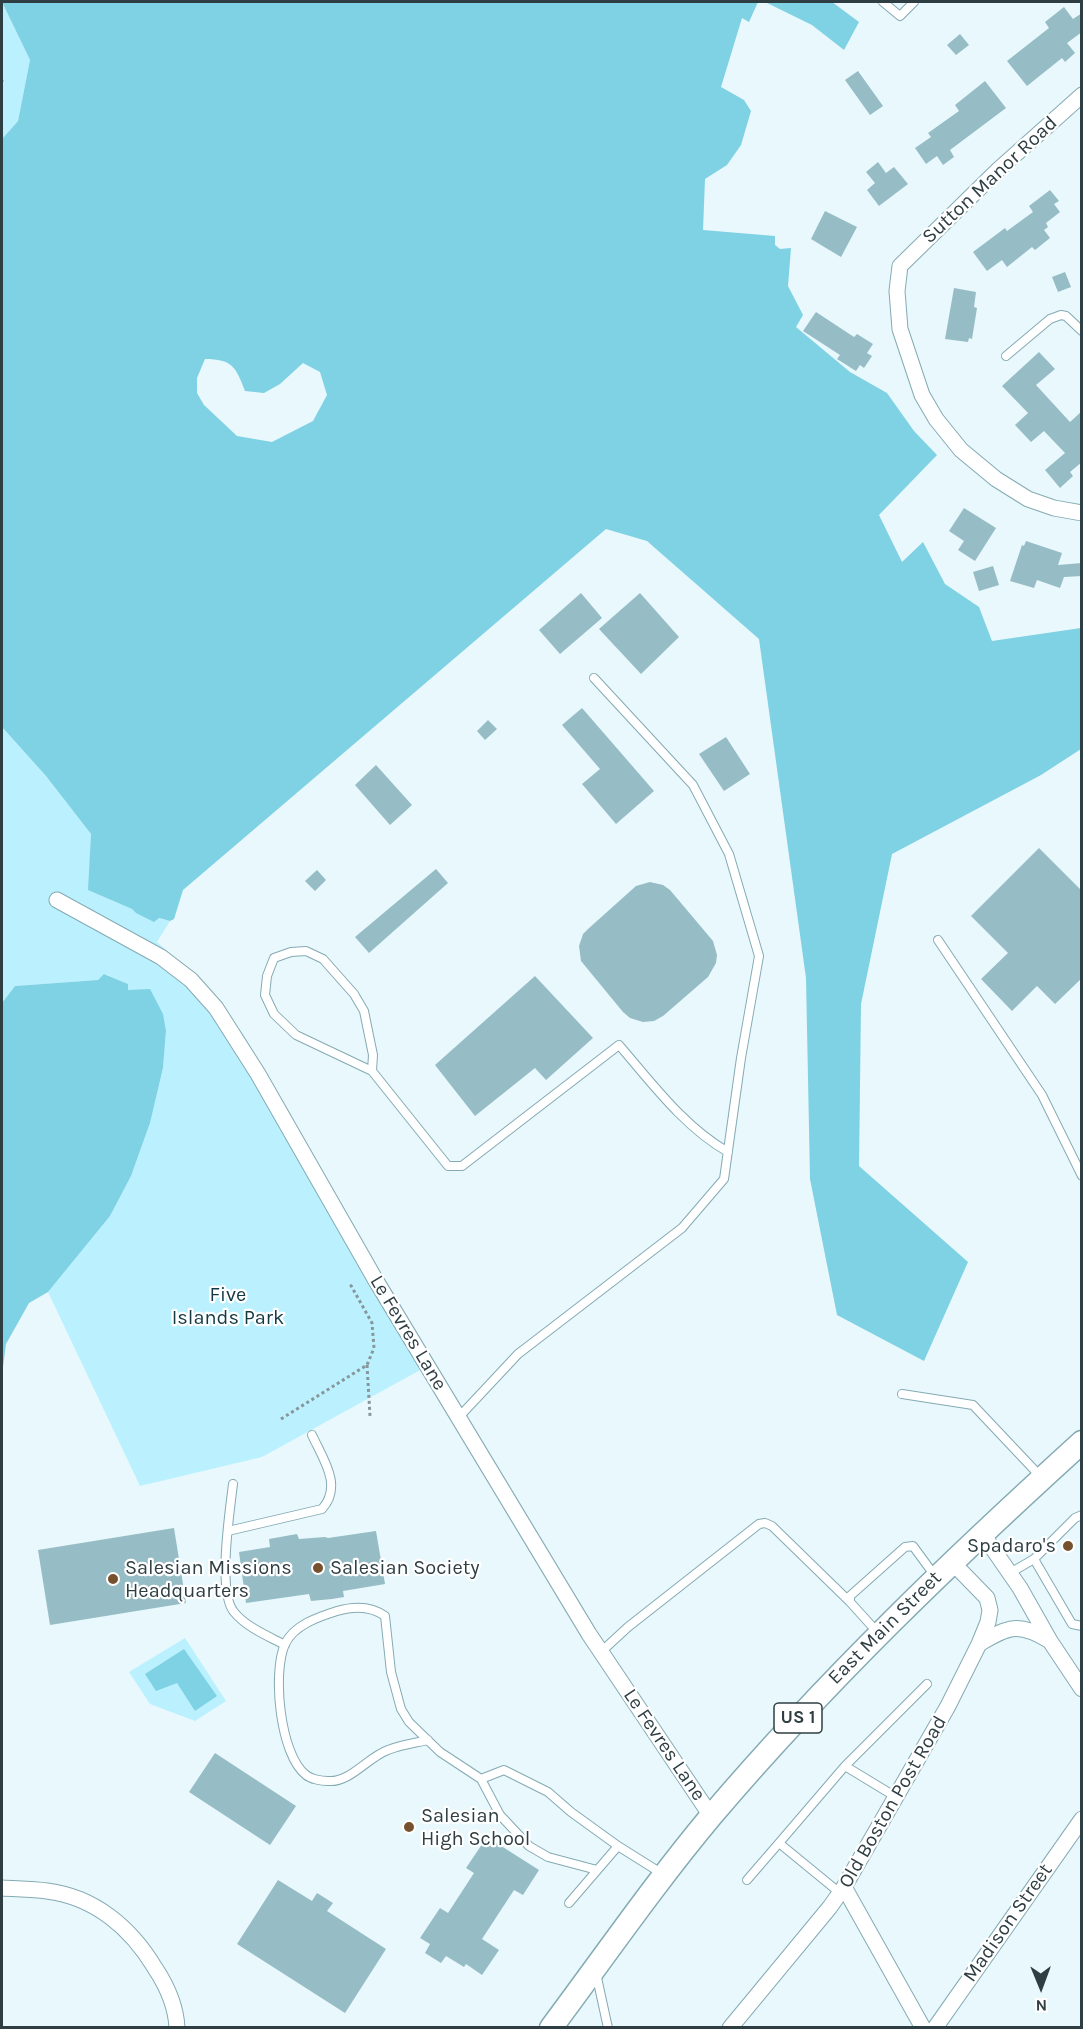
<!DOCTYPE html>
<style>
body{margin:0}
#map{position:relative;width:1083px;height:2029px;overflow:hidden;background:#e8f8fc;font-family:Karla,sans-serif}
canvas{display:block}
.frame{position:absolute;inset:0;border:3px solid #2e3e42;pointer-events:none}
.north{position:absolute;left:1011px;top:1957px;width:60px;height:60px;-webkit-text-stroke:4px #fff;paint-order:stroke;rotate:179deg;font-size:16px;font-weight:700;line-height:24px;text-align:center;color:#2e3e42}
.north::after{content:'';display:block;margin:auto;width:21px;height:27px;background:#2e3e42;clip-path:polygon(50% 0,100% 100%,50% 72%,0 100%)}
</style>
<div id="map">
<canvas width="1083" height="2029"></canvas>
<div class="frame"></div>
<div class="north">N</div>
</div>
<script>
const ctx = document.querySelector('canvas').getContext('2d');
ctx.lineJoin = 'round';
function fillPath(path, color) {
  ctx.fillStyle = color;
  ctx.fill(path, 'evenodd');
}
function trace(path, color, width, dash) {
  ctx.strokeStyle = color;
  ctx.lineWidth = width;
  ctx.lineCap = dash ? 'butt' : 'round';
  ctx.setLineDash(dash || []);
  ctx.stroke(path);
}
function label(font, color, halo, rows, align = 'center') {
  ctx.font = font + ' Karla,sans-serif';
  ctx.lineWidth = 4.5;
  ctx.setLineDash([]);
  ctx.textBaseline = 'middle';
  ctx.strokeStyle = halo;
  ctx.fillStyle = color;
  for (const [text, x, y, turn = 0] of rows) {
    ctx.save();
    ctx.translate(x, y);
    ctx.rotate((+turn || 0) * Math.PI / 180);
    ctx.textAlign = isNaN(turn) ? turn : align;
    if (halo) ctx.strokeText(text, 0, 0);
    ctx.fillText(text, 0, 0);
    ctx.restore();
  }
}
fillPath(new Path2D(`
 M2,2l28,58 -12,61 -16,18z
 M2,727l44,49 45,58 -2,56 43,19 4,4 34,8 -13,21 51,45 37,50 188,326 -171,94 -122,29 -92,-194 62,-76 21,-40 19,-53 13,-55 3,-37 -38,-41v-6l-23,-10 -7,6 -83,6 -13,17z
 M185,1638l41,63 -31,20 -45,-17 -21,-32z`), '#bbf1fe');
fillPath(new Path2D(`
 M2,2h756l-9,20 -7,-4 -21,69 23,13 7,11 -10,34 -14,20 -22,14 -2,51 72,6v9l5,4 11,-1 -3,38 15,29 -7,12 54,45 37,21 27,38 23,24 -58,60 23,47 21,-20 22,42 34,23 13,34 89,-13v121l-40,26 -149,79 -31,150 -2,162 109,96 -44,99 -87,-46 -27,-136 -4,-201 -47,-339 -112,-98 -41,-12 -423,361 -9,29 -4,2 -11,-3 -5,4 -18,-9 -4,-4 -44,-19 3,-56 -45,-58 -44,-49v-588l16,-18 12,-61zM205,359c27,0 31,8 40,32l19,2 16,-9 23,-21 17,9 7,23 -14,26 -41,21 -35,-6 -33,-31 -7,-12v-15z
 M765,2h67l27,20 -15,28 -32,-25z
 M104,974l24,10v6l22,-1 13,25 3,17 -3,37 -13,55 -19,53 -21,40 -62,76 -19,11 -23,41 -4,31v-372l13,-17 83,-6z
 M184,1649l33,47 -22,15 -18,-28 -21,8 -11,-17z`), '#7fd1e4');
fillPath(new Path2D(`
 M1064,7l9,12 9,-6v19l-15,11 8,10 -10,9 -3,-4 -35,28 -20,-25 42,-33 -4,-6z
 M960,34l9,11 -13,10 -9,-10z
 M858,71l25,35 -13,9 -25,-35z
 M985,81l21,27 -56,42 4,7 -11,8 -6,-9 -11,8 -11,-16 16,-11 -3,-4 31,-22 -4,-6z
 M878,162l8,11 8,-6 14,17 -29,22 -12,-16 8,-7 -9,-11z
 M1050,190l9,11 -5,3 6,8 -14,11 2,4 -4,3 6,8 -15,12 -3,-3 -25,20 -5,-7 -15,11 -14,-19 32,-24 2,3 26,-19 -4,-6z
 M825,211l32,16 -16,30 -30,-18z
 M1065,272l6,15 -13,5 -6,-15z
 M954,288l22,4 -2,15 3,1 -5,31 -3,-1 -1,4 -23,-3z
 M816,312l38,25 3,-3 16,10 -6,9 5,3 -8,12 -4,-3 -4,6 -19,-12 3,-4 -37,-24z
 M1039,352l16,17 -19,16 34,37 12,-11v51l-12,10 3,4 -13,12 -15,-18 20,-17 -21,-22 -13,11 -16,-17 13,-12 -26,-27z
 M964,508l32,20 -21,33 -17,-11 6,-9 -15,-10z
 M1026,541l36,12 -4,12 24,-2v13l-18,1 -4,11 -23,-8 -3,8 -24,-7 12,-36 2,1z
 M993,566l6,19 -20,6 -6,-19z
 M581,593l21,25 -42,36 -21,-24z
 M640,593l39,44 -38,37 -42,-45z
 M582,708l72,83 -38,33 -34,-40 18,-15 -38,-44z
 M488,720l9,9 -12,11 -8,-9z
 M726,737l24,37 -26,17 -25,-37z
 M376,765l36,40 -22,20 -35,-40z
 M1039,848l43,43v87l-27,26 -18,-18 -25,25 -31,-32 27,-26 -37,-37z
 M436,869l12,14 -79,70 -14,-16z
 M317,870l9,10 -11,11 -10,-10z
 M650,882l13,3 7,5 43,51 4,14 -1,8 -8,14 -45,39 -9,5 -11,1 -13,-4 -7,-6 -42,-51 -2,-15 4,-12 5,-5 48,-43z
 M535,976l58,62 -47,42 -11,-12 -60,48 -40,-51z
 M174,1528l12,75 -136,22 -12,-75z
 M376,1531l9,53 -42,7 1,6 -12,2 -21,2 -2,-7 -63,9 -7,-51 31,-5 -1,-8 28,-5 2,5 26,-2 3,1z
 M215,1753l81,53 -26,39 -81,-53z
 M487,1837l52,33 -16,25 -9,-5 -32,49 17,11 -17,25 -16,-11 -2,3 -18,-11 -5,7 -16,-10 5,-9 -10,-6 20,-30 8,5 26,-40 -8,-5z
 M278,1880l34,21 5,-8 16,10 -6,8 59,38 -41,64 -108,-69z`), '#96bcc5');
const lane = new Path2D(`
 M883,2l17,14 14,-14
 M1006,356l44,-37 11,-4 5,1 16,15
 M938,940l104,155 40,81
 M372,1071l1,-16 -9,-44 -10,-17 -31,-35 -17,-8 -15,1 -17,6 -7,18 -2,19 9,19 22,21 76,36 76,95h14l157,-121c32,37 65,82 109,107
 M902,1394l71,11 68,72
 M459,1417l59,-63 164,-126 42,-49 17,-121 18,-102 -30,-102 -36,-69 -99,-107
 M233,1484c-3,26 -16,108 1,128 12,15 34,24 51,33
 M228,1531l94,-22c21,-23 1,-50 -10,-74
 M1034,1559l38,65 10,2
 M1010,1573l24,-14 41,-41 7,-3
 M879,1634l-29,-32v-6l55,-49 8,-1 22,30
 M602,1651l26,-24 131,-103 6,-1 7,3 78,76
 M428,1740c-13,3 -28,5 -40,10 -20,7 -38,33 -60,31 -7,0 -17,-2 -22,-6 -26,-20 -34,-102 -21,-131 9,-19 33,-27 52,-33 17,-5 34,-5 48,5l6,56 10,37 8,13 31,30 41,27 19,36 29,31 19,11 49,13
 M481,1779l23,-9 44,22 23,20 47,34 43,27
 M896,1797l-51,-31 82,-82
 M747,1880l32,-37
 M840,1893l-61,-50 66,-77
 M569,1903l49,-57
 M596,1973l12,55`);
const street = new Path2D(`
 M1082,95l-84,75 -98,96 -3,25 3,38 22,66 14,24 25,31 35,29 32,20 26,9 28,5
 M57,900l104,57 30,23 25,28 42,66 117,205 214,355 122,182
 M982,1533l38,55 30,53 32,48
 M979,1644c30,-18 40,-22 71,-3
 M844,1887l79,141
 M2,1888c15,1 30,1 45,3 48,6 84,37 108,77 12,18 21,38 22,60
 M730,2028l100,-121 14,-20 104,-181 31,-62 9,-22 2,-12 -3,-12 -36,-37
 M935,2028l147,-209`);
const primary = new Path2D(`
 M551,2028c53,-71 104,-145 161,-213 115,-135 239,-254 370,-373`);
trace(lane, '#84aab3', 10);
trace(street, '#84aab3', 17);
trace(primary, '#84aab3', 25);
trace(new Path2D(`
 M2,80v2
 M367,1365l3,51
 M281,1419l86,-54 7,-17 -2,-25 -23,-41`), '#86969a', 3, [3, 3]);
trace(lane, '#fff', 8);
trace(street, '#fff', 15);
trace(primary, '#fff', 22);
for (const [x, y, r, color] of [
 [1068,1546,6,"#77512d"],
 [318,1568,6,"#77512d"],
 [113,1579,6,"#77512d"],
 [409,1827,6,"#77512d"]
]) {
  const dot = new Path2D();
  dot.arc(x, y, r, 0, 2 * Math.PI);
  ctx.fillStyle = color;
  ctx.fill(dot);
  trace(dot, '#fff', 2);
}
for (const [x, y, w] of [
 [798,1718,48]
]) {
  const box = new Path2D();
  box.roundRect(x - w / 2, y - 15, w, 30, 4.5);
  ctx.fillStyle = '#fff';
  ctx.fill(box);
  trace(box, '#2e3e42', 1.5);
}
label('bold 18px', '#2e3e42', null, [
 ["US 1",798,1718]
]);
label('20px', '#2e3e42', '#fff', [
 ["Sutton Manor Road",990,180,-43],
 ["Le Fevres Lane",408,1333,59],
 ["East Main Street",885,1628,-45],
 ["Le Fevres Lane",664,1745,56],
 ["Old Boston Post Road",893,1802,-60],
 ["Madison Street",1008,1923,-55]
]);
label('20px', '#123942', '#fff', [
 ["Five",228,1295],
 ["Islands Park",228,1318]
]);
label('20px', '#2e3e42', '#fff', [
 ["Spadaro's",1056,1546,"right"],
 ["Salesian Missions",125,1568],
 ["Headquarters",125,1591],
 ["Salesian Society",330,1568],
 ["Salesian",421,1816],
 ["High School",421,1839]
], 'left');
</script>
